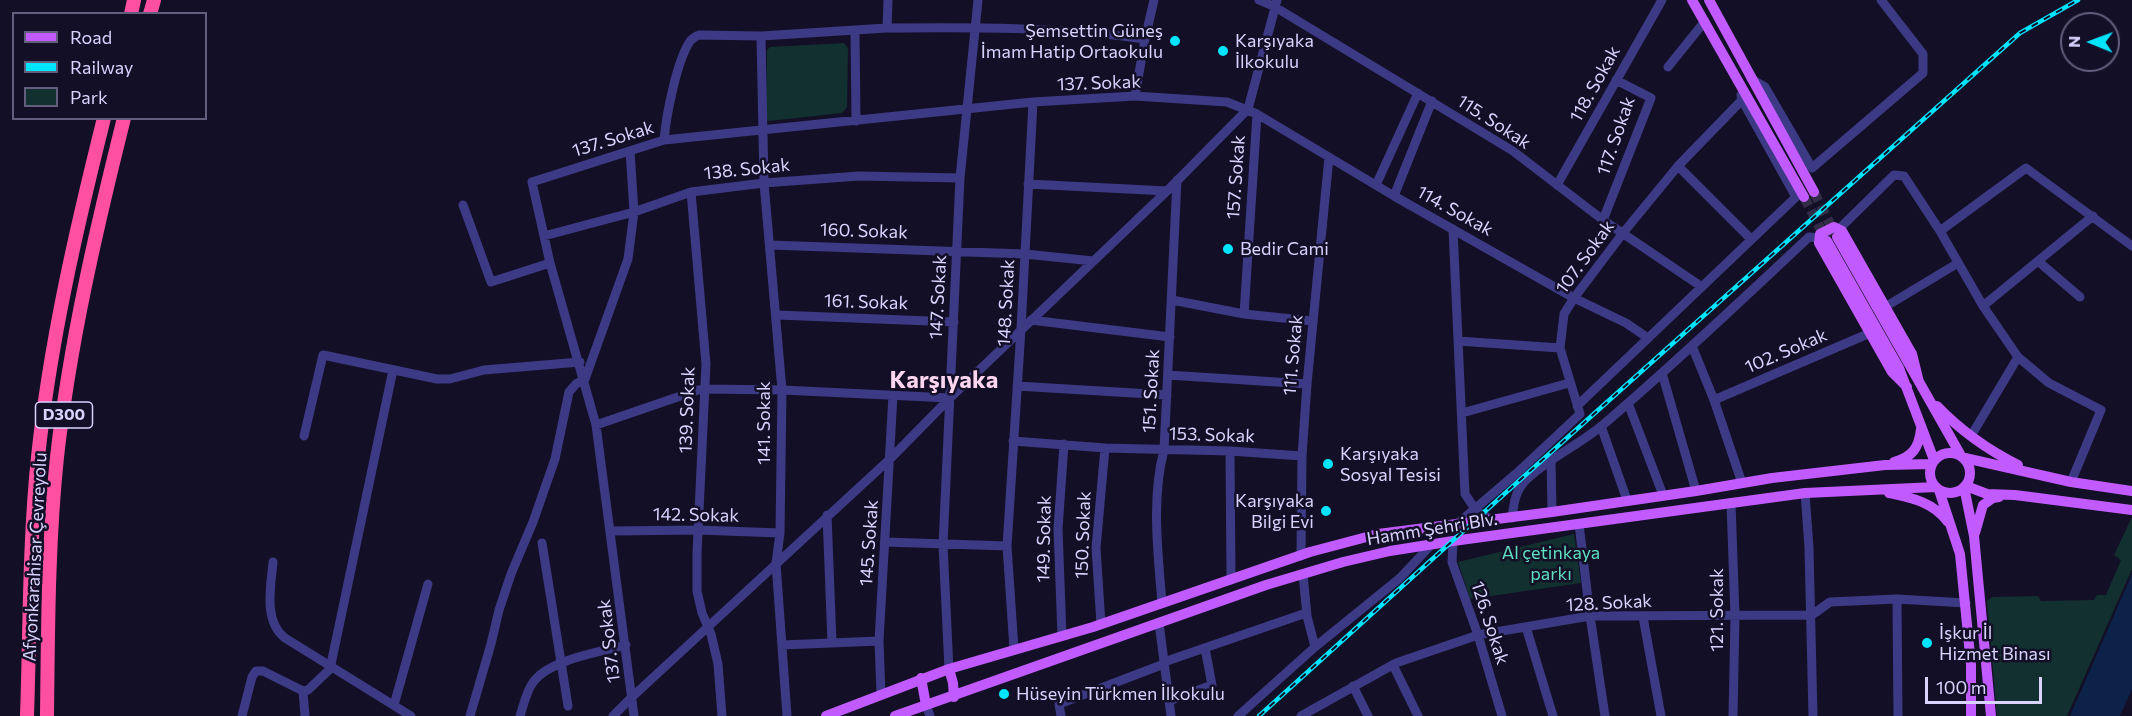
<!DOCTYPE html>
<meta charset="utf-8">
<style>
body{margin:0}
#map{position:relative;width:2132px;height:716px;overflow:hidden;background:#130f26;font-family:Commissioner,sans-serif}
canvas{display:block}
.legend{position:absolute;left:12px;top:12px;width:195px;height:108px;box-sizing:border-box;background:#130f26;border:2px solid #625e7d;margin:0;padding:8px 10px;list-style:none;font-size:18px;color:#d9d4ff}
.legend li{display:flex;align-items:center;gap:12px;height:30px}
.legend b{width:30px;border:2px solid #625e7d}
.north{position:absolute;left:2060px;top:12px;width:60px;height:60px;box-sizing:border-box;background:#130f26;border:2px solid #625e7d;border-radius:50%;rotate:271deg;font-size:16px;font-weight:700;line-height:24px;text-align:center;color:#d9d4ff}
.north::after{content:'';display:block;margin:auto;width:21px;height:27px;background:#00e5ff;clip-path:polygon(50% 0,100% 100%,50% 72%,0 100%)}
.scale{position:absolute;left:1925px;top:677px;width:117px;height:27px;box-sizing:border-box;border:3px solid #d9d4ff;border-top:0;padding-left:8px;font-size:18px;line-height:21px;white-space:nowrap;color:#d9d4ff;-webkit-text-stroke:4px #130f26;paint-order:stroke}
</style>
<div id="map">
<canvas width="2132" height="716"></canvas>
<ul class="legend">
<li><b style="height:8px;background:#c25bff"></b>Road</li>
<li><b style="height:8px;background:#00e5ff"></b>Railway</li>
<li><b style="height:16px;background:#12302f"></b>Park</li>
</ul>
<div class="north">N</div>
<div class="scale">100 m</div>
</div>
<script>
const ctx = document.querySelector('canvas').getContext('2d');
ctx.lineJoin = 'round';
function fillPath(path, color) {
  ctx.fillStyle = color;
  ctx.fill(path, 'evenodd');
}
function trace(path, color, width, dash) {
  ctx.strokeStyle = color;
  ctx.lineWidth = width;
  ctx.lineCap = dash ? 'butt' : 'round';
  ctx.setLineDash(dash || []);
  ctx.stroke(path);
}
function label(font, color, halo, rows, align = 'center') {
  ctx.font = font + ' Commissioner,sans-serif';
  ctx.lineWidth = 5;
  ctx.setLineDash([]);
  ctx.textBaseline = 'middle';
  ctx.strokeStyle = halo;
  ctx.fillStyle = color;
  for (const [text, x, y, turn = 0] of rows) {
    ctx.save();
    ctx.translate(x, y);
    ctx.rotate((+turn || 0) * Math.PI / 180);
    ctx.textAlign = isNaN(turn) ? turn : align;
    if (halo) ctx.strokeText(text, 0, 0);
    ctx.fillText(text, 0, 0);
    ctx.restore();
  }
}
fillPath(new Path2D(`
 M844,43l4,5 -1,59 -5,6 -73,8 -3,-2 1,-69 3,-3z
 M2132,517v52l-65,147h-70l-10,-115 5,-4 46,-1 3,5 53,-1 3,-5h9l15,-35 -7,-5z
 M1574,534l7,49 -111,16 -12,-37z`), '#12302f');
fillPath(new Path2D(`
 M2132,574v115l-12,27h-50z`), '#0c2248');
trace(new Path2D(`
 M1814,192l21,42
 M1804,197l22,42`), '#312d47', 10, [10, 5]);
trace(new Path2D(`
 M888,0l-1,28c86,-1 172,-1 258,11l-10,57
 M1259,0l16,7 238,144 90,69 99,67
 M855,32l1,89
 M761,36l3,147 18,207 -2,143 -4,30 11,153
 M1145,39l9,-39
 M1668,67l37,-46
 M1751,79l14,8 47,81 111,-95v-19l-42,-54
 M664,140c2,-23 13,-82 27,-100 1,-1 7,-5 8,-5l62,1 126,-8
 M1678,166l73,73
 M1028,184l139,7
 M1376,185l42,-92
 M1557,185l105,-185
 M691,192l15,172 -9,189v38l5,22 9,21 7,30 4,52
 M1394,196l38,-95
 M463,205l28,77 59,-19
 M1603,220l48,-122 -35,-18
 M1453,229l12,265 10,15 16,11
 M1839,229l55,-54 10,1 36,55 43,75 35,51 31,26 52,27 -30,72
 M1940,231l86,-63 106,78
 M544,236l90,-24 57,-20 73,-9 95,-7 101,2
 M770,245l255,9 68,7
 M2039,262l41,35
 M1172,300l72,14 68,7
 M1983,306l110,-90
 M1885,307l73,-44
 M1244,314l13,-200
 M777,315l177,7
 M1031,320l139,17
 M1458,341l102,7
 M1692,346l22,54 28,83
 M1662,373l34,118
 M1168,375l139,9
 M1017,386l150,9
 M1714,400l156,-67
 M1628,403l35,92
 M1577,406l219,-209 -54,-97 -1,-5
 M1462,413l107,-30
 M596,425l102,-35 8,-1 76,1 168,8
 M1601,426l26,74
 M304,436l19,-81 114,24h13l34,-9 96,-8
 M1971,436l47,-79
 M1013,441l92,7 125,3 72,5
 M1230,451l1,129
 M1551,460l1,52
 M1805,493l4,55 4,168
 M1731,503l4,113 -2,100
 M827,515l5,128
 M1512,518c2,-15 3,-27 14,-38 23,-22 53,-35 78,-56 70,-60 138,-124 205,-187l10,1
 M1579,524l11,92 15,100
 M1456,525l62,-53 62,-58 -20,-66 4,-34 10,-16 49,-65 55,-67 64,-66
 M612,531l86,-1 82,3
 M1453,541l-1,21 26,73 24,81
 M885,542l122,4
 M542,543l26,163
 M1301,556l1,-100 5,-72 22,-227
 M273,562c-2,24 -10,59 12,76l126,78
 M1303,574l4,42 8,31
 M1162,603c-4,-50 -11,-104 2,-153l13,-270
 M1643,617l18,99
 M1159,623l12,93
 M1101,624l-5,-76 9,-100
 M1526,627l27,89
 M1062,636l-4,-107 6,-85
 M782,645l97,-4
 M1014,649l-7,-103 14,-217 12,-227
 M1164,662l142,-49
 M1393,665l25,51
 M949,669l-6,-124 17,-367 18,-178
 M1353,686l15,30
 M303,691l2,25
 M881,694l-2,-53 14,-246
 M1169,701l43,-16 -7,-37
 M394,705l34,-121
 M926,705l4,11
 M242,716l10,-39 4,-6h7l40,20 5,-1 22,-21 63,-299
 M470,716l21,-72 8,-34 12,-36 22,-52 22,-63 14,-67 7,-8 9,-5 43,-120 6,-47 -4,-61
 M520,716c4,-12 6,-25 14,-35 17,-22 67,-29 92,-36
 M613,716l19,-19 259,-239 59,-60 217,-207 81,-82 29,-109
 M634,716l-38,-291 -46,-162 -18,-81 132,-42 369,-38 102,-6 92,6 30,12 137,82 180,102 52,25 22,15
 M1061,716l-2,-12 105,-40
 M1238,716l77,-69 85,-69 32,-34
 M1301,716l95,-53 82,-28 112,-19 222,-1 18,-13 67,-3
 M1898,716l-1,-117 69,4`), '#3d3a85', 9);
trace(new Path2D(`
 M1692,0l112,197
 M1709,0l105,192
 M1837,237l123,217
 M1827,241l72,127 35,92
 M1907,387l-15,-15 -73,-129 1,-9 14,-7 8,4 70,123 7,28
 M1937,406c23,24 51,44 81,59
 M1930 473a20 20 0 1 1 40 0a20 20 0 1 1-40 0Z
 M1965,458l106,24 61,9
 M1894,462c19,-5 25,-15 27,-33
 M1966,486l21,8 28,1 117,15
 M1964,487l10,49 17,180
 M1939,490l21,64 11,111v51
 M1889,493c23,5 44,9 59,29
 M1975,533l8,-28 10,-7 6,-1
 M949,669l4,14 1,14
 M921,678l5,27
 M826,716l123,-47 144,-42 217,-75 68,-18 174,-22 144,-21 76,-13 113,-13 47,-1
 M895,716l371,-131 77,-23 47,-11 63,-10 352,-48 131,-6`), '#c25bff', 10);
trace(new Path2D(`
 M131,14l3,-14
 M150,14l4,-14
 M27,716c3,-86 2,-173 11,-259 12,-114 38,-227 66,-339
 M47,716c1,-86 1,-173 10,-259 13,-115 39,-227 67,-339`), '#ff4fa3', 14);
const rail = new Path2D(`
 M1259,716l243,-220 518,-463 58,-33`);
trace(rail, '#00e5ff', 4.5);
trace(rail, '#130f26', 2, [7]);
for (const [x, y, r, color] of [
 [1175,41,6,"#00e5ff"],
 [1223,51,6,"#00e5ff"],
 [1228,249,6,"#00e5ff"],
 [1328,464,6,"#00e5ff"],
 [1326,511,6,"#00e5ff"],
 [1927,643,6,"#00e5ff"],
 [1004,694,6,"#00e5ff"]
]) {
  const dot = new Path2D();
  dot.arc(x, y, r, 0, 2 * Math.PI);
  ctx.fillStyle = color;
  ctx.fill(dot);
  trace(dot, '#130f26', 2);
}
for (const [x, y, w] of [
 [64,415,57]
]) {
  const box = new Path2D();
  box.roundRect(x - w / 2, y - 13, w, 26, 4.5);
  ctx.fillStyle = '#130f26';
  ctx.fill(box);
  trace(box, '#d9d4ff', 1.5);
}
label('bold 16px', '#d9d4ff', null, [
 ["D300",64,415]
]);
label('18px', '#d9d4ff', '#130f26', [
 ["Şemsettin Güneş",1163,31,"right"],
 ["İmam Hatip Ortaokulu",1163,52,"right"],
 ["Karşıyaka",1235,41],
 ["İlkokulu",1235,62],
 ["Bedir Cami",1240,249],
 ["Karşıyaka",1340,454],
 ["Sosyal Tesisi",1340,475],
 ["Karşıyaka",1314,501,"right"],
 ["Bilgi Evi",1314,522,"right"],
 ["İşkur İl",1939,633],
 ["Hizmet Binası",1939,654],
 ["Hüseyin Türkmen İlkokulu",1016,694]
], 'left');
label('18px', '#d9d4ff', '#130f26', [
 ["137. Sokak",1099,83,-2],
 ["118. Sokak",1595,84,-61],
 ["115. Sokak",1494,122,33],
 ["117. Sokak",1616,136,-71],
 ["137. Sokak",613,139,-17],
 ["138. Sokak",747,169,-6],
 ["157. Sokak",1236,177,-86],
 ["114. Sokak",1455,211,29],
 ["160. Sokak",864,231,2],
 ["107. Sokak",1585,257,-54],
 ["147. Sokak",938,297,-87],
 ["161. Sokak",866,302,2],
 ["148. Sokak",1006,303,-87],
 ["102. Sokak",1786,351,-23],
 ["111. Sokak",1293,355,-85],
 ["151. Sokak",1151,391,-87],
 ["139. Sokak",687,410,-88],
 ["141. Sokak",764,423,-90],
 ["153. Sokak",1212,435,2],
 ["142. Sokak",696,515,1],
 ["Hamm Şehri Blv.",1432,529,-9],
 ["150. Sokak",1083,535,-88],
 ["149. Sokak",1044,539,-89],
 ["145. Sokak",869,543,-86],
 ["Afyonkarahisar Çevreyolu",35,557,-87],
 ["128. Sokak",1609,603,-3],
 ["121. Sokak",1717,610,-90],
 ["126. Sokak",1490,623,72],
 ["137. Sokak",609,641,-97]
]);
label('18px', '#5fe0c0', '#130f26', [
 ["Al çetinkaya",1551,553],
 ["parkı",1551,574]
]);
label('bold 24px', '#ffd6f0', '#130f26', [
 ["Karşıyaka",944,380]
]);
</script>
